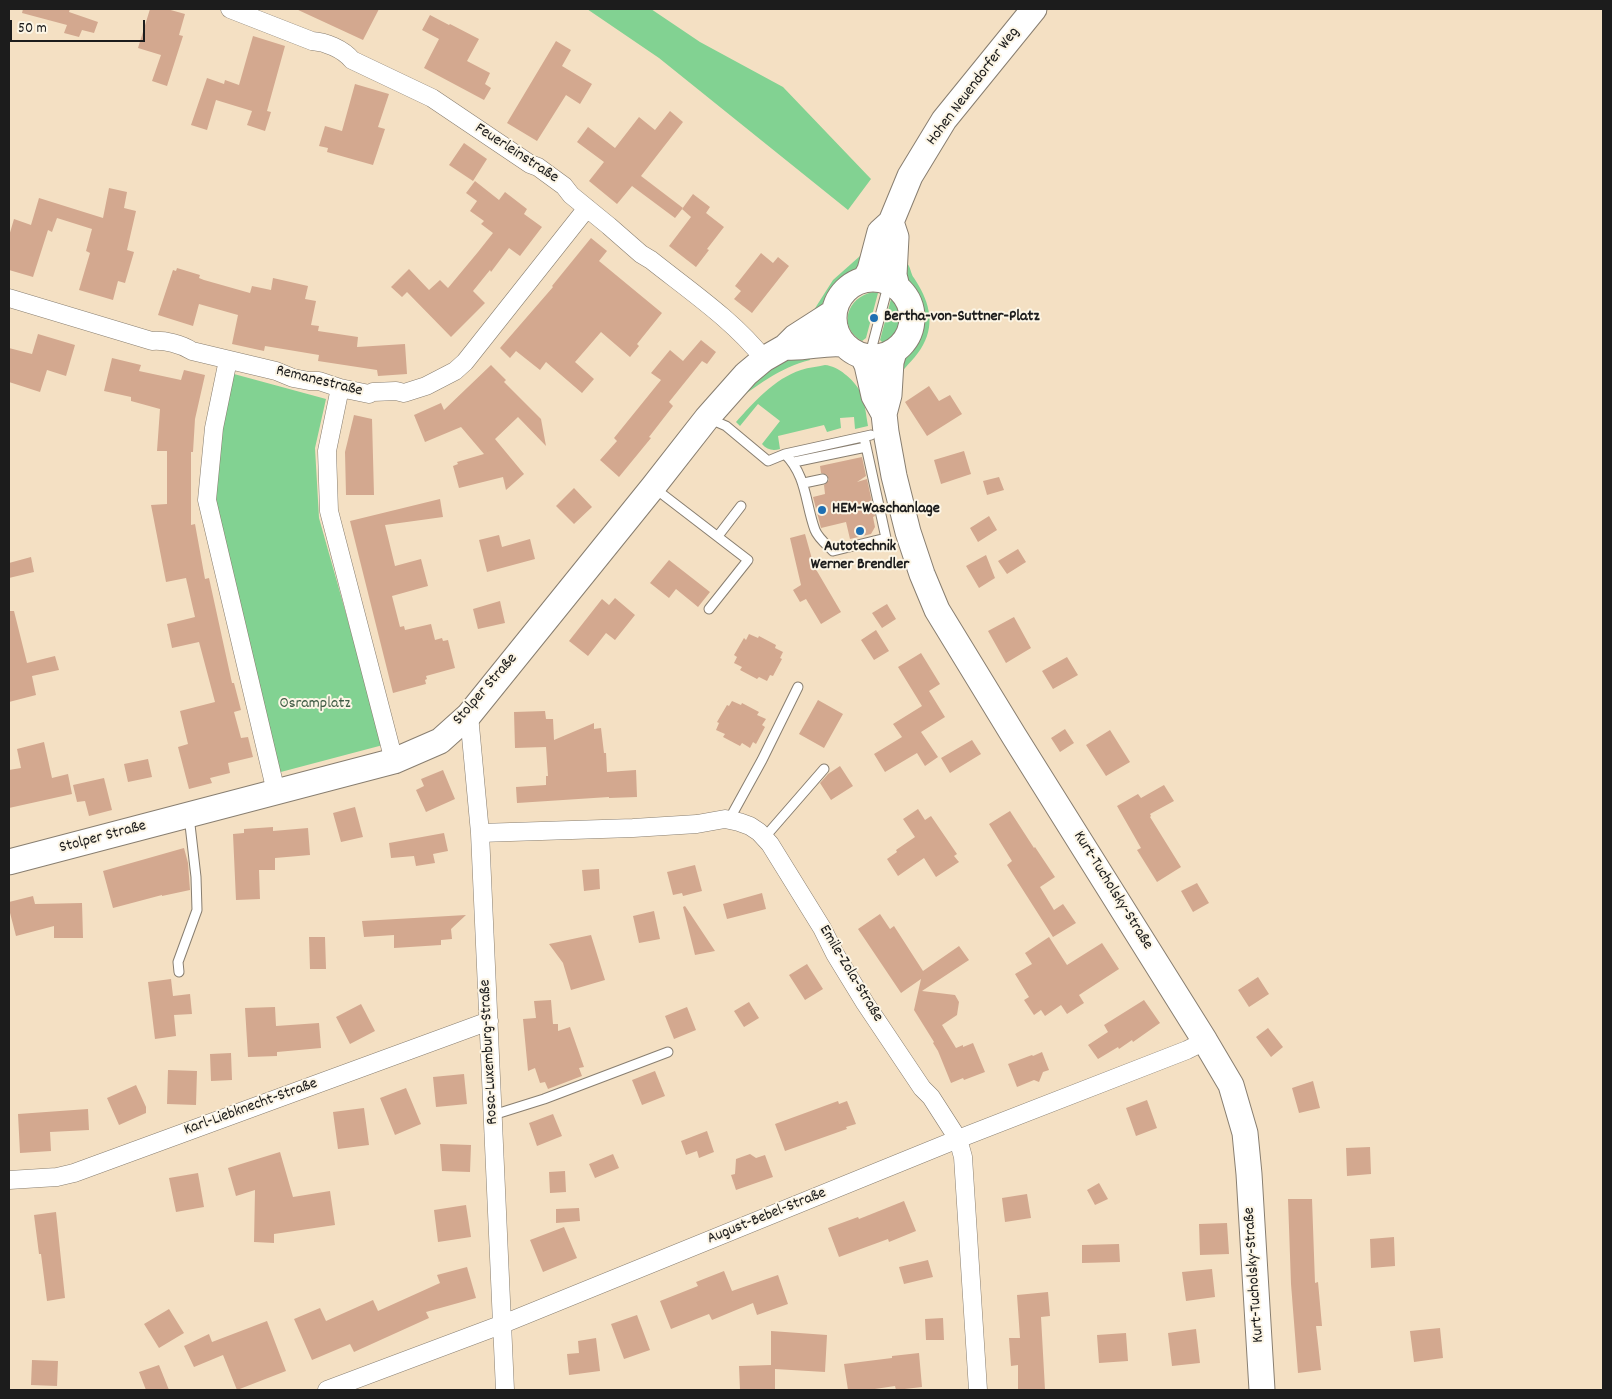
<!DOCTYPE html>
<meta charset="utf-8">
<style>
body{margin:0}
#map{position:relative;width:1612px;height:1399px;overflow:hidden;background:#f4e0c3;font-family:Dekko,sans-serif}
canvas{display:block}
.frame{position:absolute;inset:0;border:10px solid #1c1c1c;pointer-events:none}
.scale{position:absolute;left:10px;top:20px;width:135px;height:22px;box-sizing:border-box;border:2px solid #1c1c1c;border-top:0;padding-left:6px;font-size:15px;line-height:18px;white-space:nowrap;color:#1c1c1c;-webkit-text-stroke:4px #fcf5e5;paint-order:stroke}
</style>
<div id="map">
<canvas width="1612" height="1399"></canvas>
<div class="frame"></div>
<div class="scale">50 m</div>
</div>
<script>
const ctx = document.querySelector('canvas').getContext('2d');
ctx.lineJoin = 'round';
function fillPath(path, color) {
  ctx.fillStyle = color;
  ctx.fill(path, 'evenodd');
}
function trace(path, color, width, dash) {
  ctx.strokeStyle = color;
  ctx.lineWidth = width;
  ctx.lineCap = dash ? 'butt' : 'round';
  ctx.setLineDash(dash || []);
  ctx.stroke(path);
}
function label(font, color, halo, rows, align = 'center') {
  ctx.font = font + ' Dekko,sans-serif';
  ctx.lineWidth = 4;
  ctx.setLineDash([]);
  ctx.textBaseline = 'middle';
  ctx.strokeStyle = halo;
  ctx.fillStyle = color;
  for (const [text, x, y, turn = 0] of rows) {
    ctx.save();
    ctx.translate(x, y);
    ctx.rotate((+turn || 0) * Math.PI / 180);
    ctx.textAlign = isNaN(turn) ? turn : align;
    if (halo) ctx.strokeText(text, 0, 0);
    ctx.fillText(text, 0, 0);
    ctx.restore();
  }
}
fillPath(new Path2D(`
 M587,9h64l49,33 83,45 88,92 -23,31 -189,-152z
 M867,255l-12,17 -12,8 -10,11 -8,15 -13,7 21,-33 27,-24z
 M902,261c10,3 7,10 12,17 14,21 22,44 9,67 -6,12 -17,20 -24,31v-10l19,-26 5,-21 -2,-15 -7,-14 -6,-8z
 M873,292l5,1 -12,45 -4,3c-25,-14 -15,-44 11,-49z
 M891,299c15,15 9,35 -8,44l-3,-3z
 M809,355l1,5c-30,7 -54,27 -79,44 16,-16 37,-38 59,-45 6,-2 13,-3 19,-4z
 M825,365c13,1 28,14 35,26 5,10 6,24 8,35l-13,3 -1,-12 -14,1 1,10 -14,4 -3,-7 -46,11 2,13c-7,2 -13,1 -18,-5l18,-23 -22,-17 -18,22 -4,-4c18,-20 38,-43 65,-52 8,-3 16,-3 24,-5z
 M234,374l92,25 -11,49 4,70 64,227 -106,28 -63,-273 14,-121z`), '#82d292');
fillPath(new Path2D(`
 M23,9h47l-1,3 29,10 -4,11 -12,-3 -3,7 -15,-4 3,-8 -45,-12z
 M150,9h17l18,5 -6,21 4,1 -16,50 -15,-5 9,-26 -23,-7z
 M296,9h83l-16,31z
 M430,15l19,10 1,-1 29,15 -12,22 23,12 -5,11 6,4 -7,12 -60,-32 15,-29 -17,-9z
 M253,36l32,10 -18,65 4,1 -6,19 -18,-6 5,-14 -36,-11 -9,30 -16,-5 16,-47 17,6 1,-4 14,5z
 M556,41l15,9 -9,16 30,18 -12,20 -14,-9 -29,46 -30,-18z
 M355,84l34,10 -11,33 7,2 -12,36 -46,-13 1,-4 -9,-2 6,-20 17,5z
 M670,111l13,11 -42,54 42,32 -8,10 -43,-32 -15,18 -28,-23 15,-19 -27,-20 11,-15 27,21 24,-31 16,13z
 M464,143l23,16 -14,22 -24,-16z
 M475,181l24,19 6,-8 22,17 -3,5 18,13 -22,29 -11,-8 -18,24 -1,-2 -17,21 12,12 -34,34 -44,-45 -5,5 -11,-10 18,-18 20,21 11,-10 8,8 30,-36 15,-19 -12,-9 3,-3 -14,-10 7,-10 -11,-8z
 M109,188l18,4 -3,16 12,3 -9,39 7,2 -9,31 -7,-2 -5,19 -34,-10 11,-37 -4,-2 6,-22 -35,-11 -5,14 -4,-2 -15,47 -24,-7v-34l5,-17 17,6 8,-27 64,20z
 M693,194l17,13 -4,6 18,14 -17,22 2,1 -13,17 -27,-21 22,-29 -9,-8z
 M591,238l16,13 -8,10 63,52 -25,31 2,2 -9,11 -29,-25 -26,30 19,17 -12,14 -36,-31 -6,8 -24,-19 -6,7 -10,-10 53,-61 -1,-1z
 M761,253l12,10 5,-6 11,9 -37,47 -18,-14 7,-8 -6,-5z
 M177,268l23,7 -1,3 5,2 46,13 2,-7 19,4 2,-12 35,8 -3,13 11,2 -5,24 8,1 -1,5 40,6 -1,10 48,-3 2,30 -29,2 -1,-6 -59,-9 1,-6 -54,-9 -1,5 -32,-7 6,-29 -39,-11 -6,22 -35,-11 15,-45 3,1z
 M38,334l37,11 -9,31 -19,-6 -7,22 -31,-10v-34l23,6z
 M701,340l15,12 -9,12 -5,-3 -33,41 4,4 -24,31 2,1 -32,39 -19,-17 17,-19 -3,-3 47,-58 -10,-7 19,-23 13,11z
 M112,358l29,7 -2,6 42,9 3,-10 21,5 -10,44 -2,33h-2v73l4,-1 10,55 4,-1 23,105h2l7,27 -7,2 7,26 7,-1 5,20 -25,6 2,10 -20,5 2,5 -23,6 -11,-42 10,-3 -8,-33 35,-9 -16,-60 -27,6 -5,-24 28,-7 -9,-39 -20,4 -15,-77 16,-1v-53h-10l3,-42 -29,-8v-4l-27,-6z
 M491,365l15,15 -2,2 37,37 5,27 -28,-29 -23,22 29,35 -18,16 -3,-13 -44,11 -6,-22 5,-2 -1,-2 27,-8 -23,-27 -36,15 -11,-27 27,-12 3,7z
 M929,386l10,15 11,-6 12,19 -35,22 -22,-34z
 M354,415l18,4 2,76h-28l-1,-43z
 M964,451l7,23 -30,10 -7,-24z
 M862,457l4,19 -9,6 10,-3 8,37 -2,1 2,10 -4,7 -21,5 -4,-17 -25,6 -8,-31 12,-3 -1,-9 5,-5 -2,-5 -6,-2 -1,-7z
 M999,477l5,13 -17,5 -4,-14z
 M574,488l18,19 -18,17 -18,-18z
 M440,499l3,18 -58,8 10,41 26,-7 7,27 -36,10 8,31 4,-1 1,4 26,-6 4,16 7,-2 1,3 5,-1 7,28 -29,8 1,3 -2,1 1,4 -33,9 -43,-172z
 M989,516l8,14 -19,12 -8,-14z
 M805,534l9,32 27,46 -20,12 -15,-25 -6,3 -7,-12 8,-5 -11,-47z
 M499,535l3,12 28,-8 5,20 -48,13 -8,-32z
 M1018,549l8,13 -19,12 -9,-13z
 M986,555l9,23 -16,10 -13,-22z
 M31,557l3,15 -25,6v-15z
 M669,560l41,32 -12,15 -22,-18 -7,9 -19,-15z
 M615,598l20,17 -20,25 -9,-7 -18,23 -19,-15 33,-42 7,6z
 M500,601l5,22 -27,6 -5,-20z
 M887,604l9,15 -14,9 -10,-15z
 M9,611h5l13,52 28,-7 4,14 -27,6 4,19 -27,7z
 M1014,617l17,31 -25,15 -18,-32z
 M876,630l13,21 -15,9 -13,-20z
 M749,634l9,4 1,-2 17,9 -1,3 8,4 -3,6 2,1 -9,17 -3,-1 -3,6 -8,-4 -2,2 -17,-9 2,-3 -8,-4 3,-6 -3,-2 10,-17 2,2z
 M921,653l19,31 -11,7 16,26 -24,15 17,25 -13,9 -8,-13 -32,19 -11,-18 28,-17 -9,-13 29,-18 -24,-39z
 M1067,657l11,18 -25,14 -11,-18z
 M818,700l25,14 -19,34 -25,-14z
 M732,701l9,4 1,-2 17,9 -2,3 9,4 -4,6 3,2 -9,17 -3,-2 -3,6 -8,-5 -2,3 -17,-9 2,-3 -9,-4 3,-7 -2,-1 10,-17 2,1z
 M545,711l1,8h7l1,21 40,-17v6l7,-1 3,25h2l1,19 29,-2 1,27 -28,1v-1l-92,6 -1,-16 30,-2v-9h2l-2,-29 -31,1 -1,-36z
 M1065,729l9,14 -14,9 -9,-14z
 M1110,730l20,32 -24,14 -20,-31z
 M972,740l9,14 -31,19 -9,-15z
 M44,742l8,36 16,-4 4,20 -63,14v-38l12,-2 -4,-19z
 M148,759l4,18 -24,5 -4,-18z
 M840,766l13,20 -22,14 -11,-17 8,-9z
 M443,770l12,29 -29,13 -10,-22 8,-4 -3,-7z
 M104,778l8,32 -23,6 -4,-15 -8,1 -4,-17z
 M1164,785l10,16 -24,13 1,2 -1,1 31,50 -24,15 -20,-32 4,-2 -24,-42 21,-12 3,4z
 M355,807l8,30 -22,5 -8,-29z
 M918,809l7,11 6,-4 26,38 -3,2 5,6 -23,15 -12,-19 -26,18 -11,-17 10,-7 -1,-2 19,-13 -12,-18z
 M1010,811l24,37 1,-1 20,30 -15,10 14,23 9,-6 13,19 -23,14 -46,-72 5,-4 -23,-37z
 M273,827v4l35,-3 2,27 -35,3v12h-16l1,29 -24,1 -3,-66 11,-1v-4z
 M444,833l4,18 -15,3 2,9 -19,3 -2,-10 -23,2 -2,-15z
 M184,848l4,15 2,27 -28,6v-1l-49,13 -10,-37z
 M695,865l7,26 -19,5 -1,-3 -9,2 -6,-23z
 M599,869l1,20 -16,2 -2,-21z
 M1197,883l12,20 -16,9 -12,-21z
 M762,893l4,16 -39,10 -4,-15z
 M33,896l2,8 47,-1 1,35h-29v-12l-38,10 -7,-27v-7z
 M685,906l30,45 -20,4 -12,-48z
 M654,911l6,28 -21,4 -6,-27z
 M880,914l10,15 4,-3 29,45 36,-25 10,14 -47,31 33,4 4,7 -2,13 -15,10 14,23 7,-3v2l10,-4 12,29 -21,8 -1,-2 -12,5 -13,-32 -5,-8 1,-1 -20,-32 7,-31 -20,14 -43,-64z
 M466,915l-15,14 1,10 -11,1v5l-47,3v-13l-30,2 -2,-16z
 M591,935l14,45 -34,10 -8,-27 -14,-19z
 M309,937h16l1,32h-16z
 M1049,937l18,28 35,-22 17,26 -40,26 5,8 -17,11 -6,-9 -16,11 -4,-6 -7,5 -10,-15 5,-3 -14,-23 17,-10 -7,-11z
 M807,964l16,25 -18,11 -16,-25z
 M1258,977l11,17 -20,13 -11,-17z
 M171,979l2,17 17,-2 2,20 -18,1 2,21 -21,3 -7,-57z
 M551,1000l2,24h5v7l12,-4 14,40 -5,1 3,8 -34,13 -3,-7 -5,1 -5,-15 -7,3 -5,-52 13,-1 -2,-17z
 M1144,1000l16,23 -27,19 -1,-2 -13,9 -1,-2 -20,12 -10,-14 20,-13 -4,-7z
 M749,1002l10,16 -15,9 -10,-16z
 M361,1004l14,27 -25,13 -14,-27z
 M275,1007l1,19 43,-3 2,25 -44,4v4l-29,1 -3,-49z
 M687,1007l9,23 -22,9 -9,-23z
 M1268,1028l15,19 -12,10 -15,-20z
 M1042,1052l7,18 -6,2 -4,10 -5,-2 -17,7 -9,-23 24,-9 1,1z
 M231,1053l1,27 -21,1 -1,-27z
 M168,1070l29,1 -1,34 -29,-1z
 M655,1071l10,25 -23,9 -10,-25z
 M464,1074l3,30 -31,3 -3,-30z
 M1313,1081l7,27 -21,5 -7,-25z
 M136,1085l10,22v6l-27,12 -12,-27z
 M406,1088l15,36 -26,11 -15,-37z
 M1147,1100l10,28 -21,8 -10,-28z
 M838,1101l1,3 8,-3 9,23 -10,3 1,2 -62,22 -10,-27z
 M364,1108l5,37 -31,4 -5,-37z
 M88,1109l1,21 -39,2 1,19 -31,2 -2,-39z
 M553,1114l9,22 -25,10 -8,-23z
 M707,1131l7,21 -15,6 -2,-7 -11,4 -5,-14z
 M440,1144l31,1 -1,27 -28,-1z
 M1370,1147l1,27 -24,2 -1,-28z
 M280,1152l13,45 37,-6 5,34 -61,9v9l-20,-1 1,-52 -19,6 -8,-28z
 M613,1154l6,14 -24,10 -6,-14z
 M750,1154l6,4 9,-3 8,22 -37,13 -5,-15 4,-1 1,-15z
 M565,1171l1,21 -16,1 -1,-21z
 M198,1173l6,34 -28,5 -7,-34z
 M1099,1183l9,16 -13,6 -8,-15z
 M1027,1194l4,24 -26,4 -3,-24z
 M1288,1199h24l3,84 3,-1 4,44h-6l5,44 -23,3 -7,-89z
 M904,1201l12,30 -27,11 -1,-3 -49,18 -11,-29 30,-11 1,2z
 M466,1205l5,32 -33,5 -4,-32z
 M579,1208l1,13 -24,2v-14z
 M56,1212l9,86 -18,3 -6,-47h-2l-5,-39z
 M1227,1223l2,31 -29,1 -1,-31z
 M564,1227l13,31 -34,14 -13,-32z
 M1394,1237l1,29 -24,2 -1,-29z
 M1119,1244l1,18 -38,1v-18z
 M928,1260l5,17 -29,7 -5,-17z
 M467,1267l9,31 -50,14 3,6 -75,34 -4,-8 -38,16 -18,-41 26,-11 6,13 47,-21 5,11 62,-28 -3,-8z
 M1212,1269l3,28 -29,4 -4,-29z
 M724,1271l8,20 46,-16 10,29 -31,11 -4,-12 -41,17 -3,-6 -38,15 -11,-28 38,-15 -2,-4z
 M1048,1292l2,24 -9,1 4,73h-27v-25l-7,1 -2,-28h11l-3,-43z
 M169,1309l15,24 -25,15 -15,-24z
 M637,1315l13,35 -26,9 -13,-35z
 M943,1318l1,22h-18l-1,-21z
 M267,1321l19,50 -49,19 -14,-35 -29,12 -10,-21 25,-12 3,8z
 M1440,1328l3,30 -29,4 -4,-31z
 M1196,1329l4,34 -28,3 -4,-33z
 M771,1331l56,4 -2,37 -50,-3v21h-35l-1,-24 32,-1z
 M1126,1333l2,28 -29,2 -2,-28z
 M596,1338l4,33 -31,4 -2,-21 12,-1 -1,-12z
 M919,1353l3,34 -26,3 -1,-4 -27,4h-20l-4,-26 48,-6v-2z
 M32,1360l26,1 -1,25 -26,-1z
 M159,1365l10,25h-23l-7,-18z`), '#d3a88f');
const lane = new Path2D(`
 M869,358l20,-76
 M710,419l16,7 42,35 17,-7 86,-19
 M785,454c22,22 20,49 30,76 3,8 12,15 18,21l53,-13 -22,-101
 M794,462l72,-15
 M804,483l19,-4
 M653,487l95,73 -39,49
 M718,536l23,-30
 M729,820l33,-60 36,-73
 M764,838l60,-69
 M179,972l-1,-10 19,-52 -1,-33 -7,-61
 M493,1115l51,-16 124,-47`);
const street = new Path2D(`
 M230,9l82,32c14,1 31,8 40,19l80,38 98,66 8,3 26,19 7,9 38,31 32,28 10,6c39,31 82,60 113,99
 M9,298l143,43c13,-1 29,3 40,10l84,20 17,7 16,3h10l21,7 29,6 4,-2 23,-1 8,2 22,-7 29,-15 10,-9 122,-154
 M228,360l-14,68 -7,72 69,292
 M340,388l-13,63 2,60 65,250
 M469,715l11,118 25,557
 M480,833l153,-5 64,-4 28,-5 14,3 11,4 9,6 11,12 52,84 13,26 30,49 57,85 9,9 27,42 5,18 15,233
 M9,1180l48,-3 17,-4 415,-152
 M327,1390l176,-66 455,-185 229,-89 18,-9`);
const secondary = new Path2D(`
 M891,222l5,15 -2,38 3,12
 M834 318a39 39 0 1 1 78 0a39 39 0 1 1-78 0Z
 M865,279l5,-9 10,-38 11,-10 19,-46 34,-56 90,-111
 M785,347c20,2 38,-5 57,-3
 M894,352l-3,10 -2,33 -5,19 2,18 8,44 14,56 14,42 15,36 77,126 191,305 26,44 14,48 4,41 13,216
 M863,357l4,8 7,31 10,18
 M9,862l385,-101 46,-20 29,-26 184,-228 54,-69 39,-44 18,-15 21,-12 10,-10 39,-25`);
trace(lane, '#887e70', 11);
trace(street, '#887e70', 19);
trace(secondary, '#887e70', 27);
trace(lane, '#fff', 9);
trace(street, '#fff', 18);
trace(secondary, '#fff', 25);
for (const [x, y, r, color] of [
 [874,318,5,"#1f6fb2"],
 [822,510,5,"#1f6fb2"],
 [860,531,5,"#1f6fb2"]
]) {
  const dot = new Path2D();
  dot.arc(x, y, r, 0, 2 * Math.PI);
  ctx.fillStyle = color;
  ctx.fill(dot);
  trace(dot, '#fcf5e5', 2);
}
label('16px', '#1c1c1c', '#fcf5e5', [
 ["Hohen Neuendorfer Weg",974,87,-53],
 ["Feuerleinstraße",516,154,33],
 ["Remanestraße",319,382,14],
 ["Stolper Straße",486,690,-49],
 ["Stolper Straße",103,838,-15],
 ["Kurt-Tucholsky-Straße",1112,891,58],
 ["Emile-Zola-Straße",850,974,59],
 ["Rosa-Luxemburg-Straße",490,1052,-93],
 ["Karl-Liebknecht-Straße",251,1108,-20],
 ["August-Bebel-Straße",767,1217,-22],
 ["Kurt-Tucholsky-Straße",1255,1275,-94]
]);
label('bold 16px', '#1c1c1c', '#fcf5e5', [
 ["Bertha-von-Suttner-Platz",884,318],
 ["HEM-Waschanlage",832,510],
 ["Autotechnik",860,548,"center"],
 ["Werner Brendler",860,566,"center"]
], 'left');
label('16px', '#405c45', '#fcf5e5', [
 ["Osramplatz",315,705]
]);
</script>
